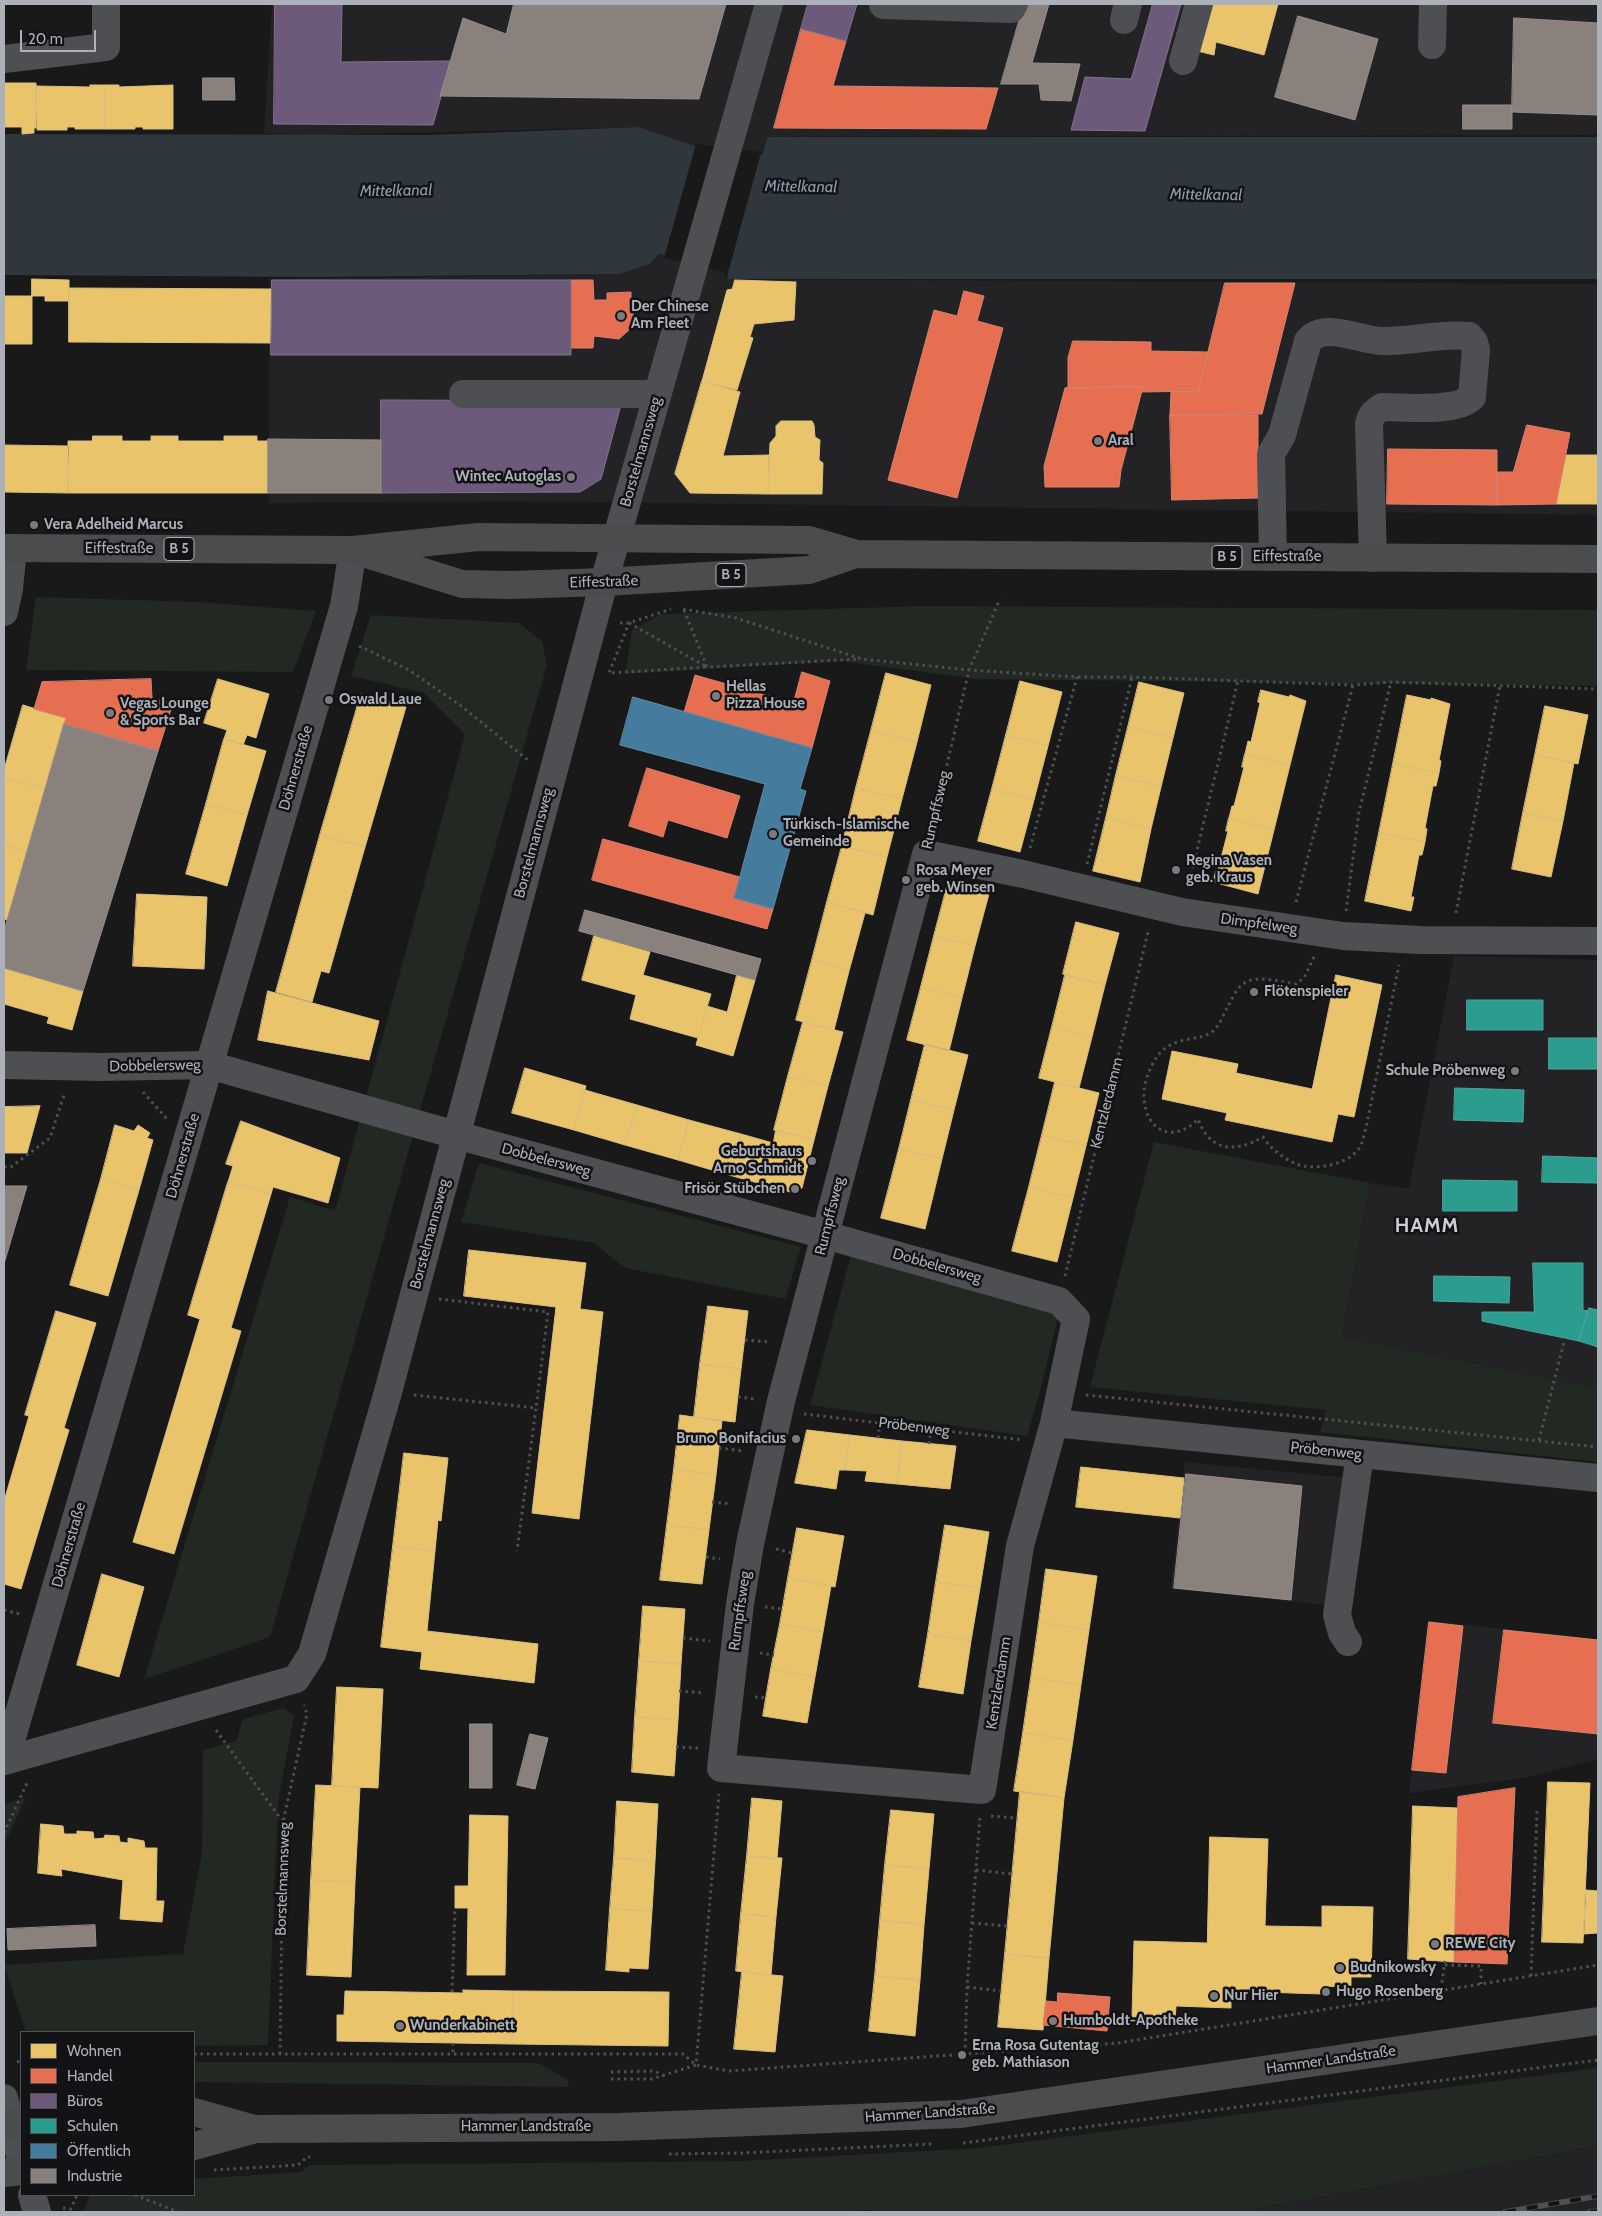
<!DOCTYPE html>
<meta charset="utf-8">
<style>
body{margin:0}
#map{position:relative;width:1602px;height:2216px;overflow:hidden;background:#191919;font-family:Cabin,sans-serif}
canvas{display:block}
.frame{position:absolute;inset:0;border:5px solid #acb0b8;pointer-events:none}
.legend{position:absolute;left:20px;top:2031px;width:175px;height:165px;box-sizing:border-box;background:#131315;border:1px solid #505256;margin:0;padding:6px 9px;list-style:none;font-size:15px;color:#acb0b8}
.legend li{display:flex;align-items:center;gap:10px;height:25px}
.legend b{width:25px;border:1px solid #505256}
.scale{position:absolute;left:20px;top:30px;width:76px;height:22px;box-sizing:border-box;border:2px solid #acb0b8;border-top:0;padding-left:6px;font-size:15px;line-height:18px;white-space:nowrap;color:#acb0b8;-webkit-text-stroke:4px #131315;paint-order:stroke}
</style>
<div id="map">
<canvas width="1602" height="2216"></canvas>
<div class="frame"></div>
<ul class="legend">
<li><b style="height:14px;background:#e9c46a"></b>Wohnen</li>
<li><b style="height:14px;background:#e76f51"></b>Handel</li>
<li><b style="height:14px;background:#6d597a"></b>Büros</li>
<li><b style="height:14px;background:#2a9d8f"></b>Schulen</li>
<li><b style="height:14px;background:#457b9d"></b>Öffentlich</li>
<li><b style="height:14px;background:#8a817c"></b>Industrie</li>
</ul>
<div class="scale">20 m</div>
</div>
<script>
const ctx = document.querySelector('canvas').getContext('2d');
ctx.lineJoin = 'round';
function fillPath(path, color) {
  ctx.fillStyle = color;
  ctx.fill(path, 'evenodd');
}
function trace(path, color, width, dash) {
  ctx.strokeStyle = color;
  ctx.lineWidth = width;
  ctx.lineCap = dash ? 'butt' : 'round';
  ctx.setLineDash(dash || []);
  ctx.stroke(path);
}
function label(font, color, halo, rows, align = 'center') {
  ctx.font = font + ' Cabin,sans-serif';
  ctx.lineWidth = 5;
  ctx.setLineDash([]);
  ctx.textBaseline = 'middle';
  ctx.strokeStyle = halo;
  ctx.fillStyle = color;
  for (const [text, x, y, turn = 0] of rows) {
    ctx.save();
    ctx.translate(x, y);
    ctx.rotate((+turn || 0) * Math.PI / 180);
    ctx.textAlign = isNaN(turn) ? turn : align;
    if (halo) ctx.strokeText(text, 0, 0);
    ctx.fillText(text, 0, 0);
    ctx.restore();
  }
}
fillPath(new Path2D(`
 M272,4h1326v131l-830,2 -5,18 -68,-9 -56,-19 -319,8 -56,-1z
 M659,254l67,15 2,10 870,5v231l-1087,-14 -242,2v-224l351,-5 30,-10z
 M1454,956l144,4v428l-256,-51 28,-154 39,6z
 M1185,1462l164,16 -22,127 -156,-16z
 M1429,1621l169,18v120l-75,19 -114,15z
 M1598,2146v66h-359z`), '#232325');
fillPath(new Path2D(`
 M36,597l162,5 118,9 -23,61 -267,-2z
 M925,606l673,4v76l-622,-7 -136,-18 -215,13 7,-44 29,-16z
 M371,615l148,8 23,18 5,24 -277,972 -126,42 146,-482 45,14 130,-477 -41,-41 -73,-17z
 M1154,1142l216,41 -28,154 256,51v74l-278,-30 6,-22 -236,-23z
 M479,1163l322,84 -16,52 -160,-31 -31,-25 -133,-21z
 M851,1255l209,54 -20,83 -13,44 -217,-31z
 M284,1708l10,8 -16,86 -10,243 -74,1v-14h-168l-22,-67 179,-11 19,-101 1,-103 33,-9 7,-22z
 M26,1798l-22,47v-41z
 M194,2062l344,1 29,16 2,8 -375,-5z
 M1598,2068v78l-359,66h-362l-8,-2 -33,2h-752l6,-17h104v-16l107,-7 9,-7 432,-4 236,-13z`), '#222822');
fillPath(new Path2D(`
 M639,127l56,19 67,9 6,-18h830v142h-870l-2,-10 -67,-15 -9,10 -30,10 -310,3 -306,-2v-141l427,1z`), '#2f363c');
fillPath(new Path2D(`
 M764,142l-38,138 -2,-8 -60,-14 32,-114 65,8z`), '#191919');
const homes = new Path2D(`
 M1211,4h67l-14,51 -48,-13 -2,13 -17,-4z
 M4,83h32v45h-2v5l-12,1v-7h-18z
 M90,85h15v44h-30v-2h-8v3h-30l-1,-44 54,1z
 M105,85h14v2l54,-2v44h-30v-2h-8v2h-30z
 M32,279l37,1v21h-24v-5h-13z
 M735,280l61,2 -2,38 -40,4 -4,13 3,1 -16,52 -35,-9 25,-91 5,-1z
 M69,288l203,1 -1,54 -202,-1z
 M4,296h28v48h-28z
 M702,381l38,11 -17,64 46,-1 -1,39 -78,-1 -15,-19z
 M781,421h31l2,4 1,12 5,3 -1,20 4,3 -1,31h-54l2,-51 6,-7v-10z
 M93,436h29v5h29v-5h27v5h46v-5h33v5h11v52h-200v-52h24z
 M4,445l65,1 -1,47 -64,-1z
 M1566,455h32v49h-42z
 M886,673l45,12 -14,57 -46,-11z
 M218,679l51,15 -13,44 -9,-3 -4,10 -19,-6 3,-9 -23,-7z
 M1020,681l42,11 -14,54 -42,-11z
 M1139,682l45,11 -11,45 -45,-11z
 M1261,690l28,7 1,-2 16,6 -16,64 -45,-11 3,-13 3,1 9,-39 -2,-1z
 M361,694l45,13 -41,140 -45,-12z
 M1407,695l24,5v-2l19,6 -11,56 2,1 -2,12 -46,-9z
 M23,705l43,13 -21,71 -41,-12v-7z
 M1545,706l43,9 -10,49 -43,-9z
 M1128,727l45,11 -12,49 -45,-12z
 M871,731l46,11 -15,57 -46,-11z
 M1006,735l42,11 -14,54 -42,-11z
 M224,739l42,12 -19,64 -41,-11z
 M1245,754l45,11 -16,65 -45,-12 3,-12h2l10,-39h-2z
 M1535,755l39,8 -11,58 -40,-8z
 M1393,764l46,9 -3,13h-3l-8,42 2,1 -2,13 -46,-9z
 M1116,775l45,12 -10,42 -45,-11z
 M4,777l41,12 -18,63 -23,-7z
 M856,788l46,11 -15,58 -45,-11z
 M992,789l42,11 -14,52 -42,-11z
 M206,804l41,11 -20,71 -41,-12z
 M1523,813l40,8 -12,56 -39,-8z
 M1106,818l45,11 -11,53 -47,-11z
 M1229,818l45,12 -16,64 -45,-12 3,-12h2l10,-39h-2z
 M1379,833l46,9 -3,13h-3l-8,42h3l-3,14 -46,-10z
 M320,835l45,12 -36,126 -8,-2 -9,31 -36,-10z
 M4,845l23,7 -20,68 -3,-1z
 M842,846l45,11 -14,58 -46,-13z
 M948,883l41,11 -14,52 -41,-10z
 M137,894l70,3 -3,72 -71,-3z
 M827,902l38,11 -16,58 -37,-11z
 M1076,922l43,11 -14,52 -42,-11z
 M594,936l56,16 -7,23 68,19 -13,44 -68,-19 6,-24 -54,-15z
 M934,936l41,10 -13,52 -41,-11z
 M812,960l37,11 -15,59 -38,-10z
 M4,968l79,23 -11,39 -25,-7 2,-6 -45,-13z
 M737,975l18,5 -22,76 -37,-11 11,-39 20,6z
 M1065,975l40,10 -13,52 -40,-10z
 M1336,975l46,10 -28,132 -16,-3 -6,28 -107,-22 2,-7 -65,-14 10,-48 66,13 -2,9 76,16z
 M921,987l41,11 -13,53 -42,-11z
 M268,991l111,30 -10,39 -111,-20z
 M803,1022l40,10 -15,54 -40,-10z
 M1052,1027l40,10 -13,51 -40,-10z
 M925,1044l43,11 -14,55 -43,-10z
 M525,1068l61,18 -12,44 -62,-17z
 M788,1076l40,10 -14,54 -40,-10z
 M1055,1082l44,11 -13,53 -44,-11z
 M585,1090l52,15 -12,40 -51,-15z
 M911,1100l43,10 -12,49 -43,-10z
 M637,1105l52,15 -11,40 -53,-15z
 M40,1106l-13,47h-23v-46z
 M689,1120l52,14 -12,41 -51,-15z
 M241,1121l99,37 -12,45 -55,-16 -2,7 -43,-12 5,-16 -7,-2z
 M115,1125l19,6 4,-6 12,8 -3,5 6,2 -14,50 -38,-11z
 M776,1130l38,10 -12,48 -8,5 -65,-18 12,-41 32,9z
 M1042,1135l44,11 -13,52 -44,-11z
 M899,1149l43,10 -17,70 -44,-11z
 M101,1179l38,11 -31,106 -38,-11z
 M228,1182l43,12 -40,134 10,3 -67,223 -41,-12 67,-223 -12,-4z
 M1029,1187l44,11 -16,64 -45,-11z
 M469,1250l117,13 -6,46 23,3 -24,207 -47,-6 24,-206 -92,-11z
 M708,1306l40,5 -7,58 -41,-5z
 M56,1311l40,12 -32,105 5,2 -48,159 -17,-5v-83l25,-85 -4,-1z
 M700,1364l41,5 -6,53 -41,-5z
 M680,1415l42,6 -6,54 -42,-6z
 M807,1430l43,5 -5,35h-6l-3,19 -41,-6z
 M850,1435l52,6 -5,43 -32,-3 2,-10 -22,-1z
 M902,1441l54,5 -6,43 -53,-5z
 M404,1453l44,5 -7,63 -3,-1 -3,31 -42,-5z
 M1081,1467l103,11 -4,40 -104,-11z
 M674,1469l42,6 -7,55 -42,-5z
 M667,1525l42,5 -7,54 -42,-4z
 M945,1525l44,7 -9,56 -44,-6z
 M797,1528l47,8 -9,51 -47,-9z
 M393,1546l42,5 -8,80 111,13 -4,39 -114,-14 2,-17 -41,-5z
 M1046,1569l51,7 -8,54 -50,-8z
 M102,1574l42,13 -25,90 -42,-12z
 M788,1578l43,8 -8,46 -43,-8z
 M936,1582l44,6 -9,53 -43,-7z
 M643,1606l42,3 -4,55 -42,-3z
 M1039,1622l50,8 -8,55 -50,-7z
 M780,1624l43,8 -8,45 -44,-8z
 M928,1634l43,7 -8,53 -44,-7z
 M639,1661l42,3 -3,56 -43,-3z
 M771,1669l44,8 -8,46 -44,-7z
 M1031,1678l50,7 -8,55 -50,-7z
 M337,1687l46,2 -5,99 -46,-2z
 M635,1717l43,3 -4,56 -42,-4z
 M1023,1733l50,7 -9,58 -50,-7z
 M1548,1782l42,1 -7,160 -41,-1z
 M316,1785l44,2 -5,95 -44,-2z
 M1020,1791l44,7 -15,160 -44,-4z
 M752,1798l30,3 -5,57 -30,-2z
 M617,1801l41,3 -3,57 -41,-3z
 M1413,1806l45,2 -4,154 -46,-3z
 M891,1810l43,4 -5,55 -44,-4z
 M470,1815l38,1 -3,159h-38l1,-67h-13v-22h13z
 M41,1824l22,2 1,8h13v-3l16,1 1,7 10,-1 1,-3 14,1 1,6 8,1v-5l16,3 1,7h12l-1,53h8l-2,21 -42,-3 3,-39 -62,-11 1,7 -24,-3z
 M1210,1837l58,2 -3,87 57,1v-21l51,1 -2,70h-20v10l-29,-1v8l-91,-3v17l-55,-2 -1,13 -43,-2 2,-76 73,2z
 M747,1856l35,2 -6,59 -35,-3z
 M614,1858l41,3 -3,50 -42,-2z
 M885,1865l44,4 -5,56 -44,-5z
 M311,1880l44,2 -4,95 -44,-2z
 M1586,1890l12,1v42l-14,1z
 M610,1909l42,2 -4,58 -19,-1v4l-23,-2z
 M741,1914l35,3 -5,58 -35,-4z
 M880,1920l44,5 -4,55 -45,-4z
 M1005,1954l44,4 -6,72 -45,-3z
 M742,1972l41,4 -8,76 -41,-3z
 M875,1976l45,4 -5,56 -46,-5z
 M463,1990l50,1 -1,53 -175,-3v-26h7l1,-24 118,2z
 M513,1991l156,1 -1,54 -156,-2z`);
fillPath(homes, '#e9c46a');
trace(homes, '#d7be81', 1);
const shops = new Path2D(`
 M801,29l45,12 -13,45 165,2 -12,41 -212,-1z
 M571,280h22l1,20h13v-7l24,-1v8l5,2 -6,27 -11,10 -25,-3 -1,12h-22z
 M1225,283h70l-33,131 -92,1 1,-23 27,-1z
 M964,291l20,5 -7,25 26,7 -46,170 -69,-18 46,-170 23,6z
 M1073,341l78,1v9l57,1 -10,39 -56,1 1,-5 -75,1v-30z
 M1143,387l-22,83 -2,17h-74l-1,-21 21,-78z
 M1170,415h88v83l-86,2z
 M1527,425l43,8 -14,71 -59,1v-33h16z
 M1388,449l109,1v55l-110,-1z
 M802,672l28,9 -18,67 -128,-36 11,-37 98,28z
 M151,679l1,19 21,5 -15,48 -94,-27 2,-6 -32,-9 8,-27z
 M647,768l93,28 -13,42 -59,-18 -5,17 -34,-11z
 M603,839l137,38 -6,21 39,11 -6,20 -175,-49z
 M1429,1622l34,4 -17,147 -34,-3z
 M1504,1630l94,10v94l-105,-11z
 M1515,1788l-8,176 -53,-2 4,-165z
 M1058,1993l52,4 -3,34 -64,-6 3,-24 11,1z`);
fillPath(shops, '#e76f51');
trace(shops, '#d58270', 1);
const offices = new Path2D(`
 M275,4h67l-1,58 110,-1 -18,64 -159,-1z
 M808,4h49l-11,37 -45,-12z
 M1153,4h28l-36,127 -74,-1 14,-53 46,2z
 M272,280h299v75h-300z
 M381,400l241,1 -21,78 -21,13 -199,1z`);
fillPath(offices, '#6d597a');
trace(offices, '#80738d', 1);
const schools = new Path2D(`
 M1467,1000h76v30h-76z
 M1549,1038h49v31h-49z
 M1455,1088l69,2 -1,32 -69,-2z
 M1543,1156l55,2v25l-56,-1z
 M1443,1180l74,1v30h-74z
 M1533,1263h50v47l5,1 -9,30 -97,-20v-9h52z
 M1434,1276l76,1 -1,26 -75,-2z
 M1589,1308l9,2v37l-19,-6z`);
fillPath(schools, '#2a9d8f');
trace(schools, '#51a39b', 1);
const public = new Path2D(`
 M633,697l179,51 -12,41 6,2 -33,118 -39,-11 31,-114 -145,-39z`);
fillPath(public, '#457b9d');
trace(public, '#648ba5', 1);
const industry = new Path2D(`
 M514,4h212l-27,95 -259,-3 23,-78 43,16z
 M1024,4h25l-17,59 48,1 -9,37 -30,-1 -2,-16h-38z
 M1298,16l80,23 -23,81 -80,-23z
 M1514,18l84,5v92l-86,-3z
 M203,78h31l1,22h-32z
 M1463,105h49v24h-49z
 M268,439l113,1v53h-113z
 M64,724l94,27 -75,240 -79,-23v-37z
 M585,910l176,49 -6,21 -176,-49z
 M4,1186h23l-23,78z
 M1186,1474l116,12 -11,114 -117,-12z
 M470,1724h22v64h-22z
 M530,1734l18,4 -13,51 -18,-4z
 M95,1925l1,21 -88,4 -1,-21z`);
fillPath(industry, '#8a817c');
trace(industry, '#948f8e', 1);
trace(new Path2D(`
 M683,609l53,9 126,41 107,11 108,7h55l221,8 38,-3 207,7
 M684,610l23,57 152,-8
 M620,623h9l42,-14
 M629,623l78,44 -98,6z
 M359,646l50,24 51,35 69,56
 M932,829l37,-159 31,-71
 M1030,848l47,-171
 M1087,864l45,-187
 M1188,887l50,-206
 M1296,902l57,-217
 M1346,911l13,-99 32,-130
 M1456,913l44,-228
 M1314,957l-10,21 -8,6c-15,-2 -40,-10 -53,0 -7,5 -11,15 -15,22 -4,7 -7,17 -13,23 -13,16 -46,1 -63,36 -5,10 -9,23 -8,33 2,34 30,46 54,21 12,33 37,34 65,18 6,10 18,19 29,25 19,10 56,4 68,-15 3,-5 4,-13 6,-19l33,-163
 M143,1092l24,27
 M4,1167h7l39,-29 15,-46
 M1065,1276l83,-344
 M439,1299l109,13 -12,96
 M745,1340l24,2
 M414,1395l122,13 -19,143
 M1086,1395l512,52
 M738,1397l17,2
 M804,1414l219,26
 M878,1438l2,-15
 M1539,1440l26,-102
 M929,1444l2,-14
 M719,1448l24,3
 M712,1502l19,2
 M776,1549l16,4
 M706,1557l14,2
 M765,1607l17,2
 M4,1610l16,4
 M683,1638l27,3
 M760,1653l14,2
 M679,1691l25,2
 M755,1697l11,1
 M216,1730l67,92
 M676,1747l22,1
 M991,1816l26,2
 M4,1833l23,-50
 M976,1870l36,4
 M972,1923l35,3
 M1445,1965l36,1v18
 M1531,1976l6,-166
 M967,1987l34,4
 M1441,1989l4,-28
 M452,1992l3,-84
 M453,2043v12
 M194,2054h489l13,11 33,6 389,-28 480,-78
 M280,2054l3,-232 24,-108 -3,-9
 M965,2054l2,-67 13,-171
 M17,2062l4,-1
 M611,2072l44,-1 9,5
 M611,2079h41l44,-14 23,-271
 M963,2143l635,-83
 M669,2154l72,-1 191,-9
 M214,2170l84,-5 9,-8h3
 M135,2195l43,17
 M63,2208l8,1 6,-14`), '#4f5053', 3, [2.5, 4]);
trace(new Path2D(`
 M883,5l128,4 3,-5
 M1124,20l4,-16
 M1432,45l1,-41
 M4,59l102,-12v-43
 M1183,61l16,-57
 M463,394h194
 M1273,557l-2,-103 11,-19 26,-94c16,-20 51,-1 73,0 29,1 59,-8 88,-5l5,6 2,8 -4,47c-16,16 -67,10 -90,10 -8,5 -11,8 -13,17l4,134
 M4,612l5,-23 4,-41
 M4,1065l97,2 108,-2 247,70 369,100 234,66 17,18 -22,104 -34,123 -38,244 -261,-22 19,-164 10,-60 31,-143 145,-547 97,20 159,38 161,24 77,4 178,1
 M1054,1423l544,55
 M1348,1642l-6,-9 -5,-18 23,-161
 M4,1761l292,-82 16,-25 76,-262 216,-810 165,-578
 M5,1761l339,-1155 9,-56
 M4,2098l17,61
 M32,2195l5,17`), '#4e4f52', 28);
trace(new Path2D(`
 M4,548l349,2 125,-13 331,3 47,14 742,5
 M363,553l99,31 49,1 93,-3 205,-12 47,-16
 M194,2112l60,17
 M4,2125l17,-3
 M194,2146l62,-17 363,-2 342,-13 637,-93
 M4,2173l17,-2`), '#4b4c4e', 28);
const rail = new Path2D(`
 M1505,2212l93,-16
 M1590,2212l8,-1`);
trace(rail, '#4e5052', 5.5);
trace(rail, '#131315', 4, [11]);
for (const [x, y, r, color] of [
 [621,316,5,"#797b80"],
 [1098,441,5,"#797b80"],
 [571,477,5,"#797b80"],
 [34,525,5,"#797b80"],
 [716,696,5,"#797b80"],
 [329,700,5,"#797b80"],
 [110,713,5,"#797b80"],
 [773,834,5,"#797b80"],
 [1176,870,5,"#797b80"],
 [906,880,5,"#797b80"],
 [1254,992,5,"#797b80"],
 [1515,1071,5,"#797b80"],
 [812,1161,5,"#797b80"],
 [795,1189,5,"#797b80"],
 [796,1439,5,"#797b80"],
 [1435,1944,5,"#797b80"],
 [1340,1968,5,"#797b80"],
 [1326,1992,5,"#797b80"],
 [1214,1996,5,"#797b80"],
 [1053,2021,5,"#797b80"],
 [400,2026,5,"#797b80"],
 [962,2055,5,"#797b80"]
]) {
  const dot = new Path2D();
  dot.arc(x, y, r, 0, 2 * Math.PI);
  ctx.fillStyle = color;
  ctx.fill(dot);
  trace(dot, '#131315', 2);
}
for (const [x, y, w] of [
 [179,549,30],
 [1227,557,30],
 [731,575,30]
]) {
  const box = new Path2D();
  box.roundRect(x - w / 2, y - 11.5, w, 23, 4);
  ctx.fillStyle = '#131315';
  ctx.fill(box);
  trace(box, '#acb0b8', 1);
}
label('bold 14px', '#acb0b8', null, [
 ["B 5",179,549],
 ["B 5",1227,557],
 ["B 5",731,575]
]);
label('bold 15px', '#acb0b8', '#131315', [
 ["Der Chinese",631,307],
 ["Am Fleet",631,324],
 ["Aral",1108,441],
 ["Wintec Autoglas",561,477,"right"],
 ["Vera Adelheid Marcus",44,525],
 ["Hellas",726,687],
 ["Pizza House",726,704],
 ["Oswald Laue",339,700],
 ["Vegas Lounge",120,704],
 ["& Sports Bar",120,721],
 ["Türkisch-Islamische",783,825],
 ["Gemeinde",783,842],
 ["Regina Vasen",1186,861],
 ["geb. Kraus",1186,878],
 ["Rosa Meyer",916,871],
 ["geb. Winsen",916,888],
 ["Flötenspieler",1264,992],
 ["Schule Pröbenweg",1505,1071,"right"],
 ["Geburtshaus",802,1152,"right"],
 ["Arno Schmidt",802,1169,"right"],
 ["Frisör Stübchen",785,1189,"right"],
 ["Bruno Bonifacius",786,1439,"right"],
 ["REWE City",1445,1944],
 ["Budnikowsky",1350,1968],
 ["Hugo Rosenberg",1336,1992],
 ["Nur Hier",1224,1996],
 ["Humboldt-Apotheke",1063,2021],
 ["Wunderkabinett",410,2026],
 ["Erna Rosa Gutentag",972,2046],
 ["geb. Mathiason",972,2063]
], 'left');
label('15px', '#acb0b8', '#131315', [
 ["Borstelmannsweg",641,452,-74],
 ["Eiffestraße",119,549],
 ["Eiffestraße",1287,557],
 ["Eiffestraße",604,582,-2],
 ["Döhnerstraße",296,768,-74],
 ["Rumpffsweg",936,810,-77],
 ["Borstelmannsweg",534,843,-75],
 ["Dimpfelweg",1259,924,8],
 ["Dobbelersweg",155,1066,-1],
 ["Kentzlerdamm",1107,1103,-76],
 ["Döhnerstraße",183,1156,-74],
 ["Dobbelersweg",546,1160,15],
 ["Rumpffsweg",830,1216,-76],
 ["Borstelmannsweg",430,1234,-75],
 ["Dobbelersweg",937,1266,16],
 ["Pröbenweg",914,1427,7],
 ["Pröbenweg",1326,1451,6],
 ["Döhnerstraße",69,1545,-74],
 ["Rumpffsweg",740,1611,-82],
 ["Kentzlerdamm",999,1683,-81],
 ["Borstelmannsweg",283,1879,-88],
 ["Hammer Landstraße",1331,2060,-8],
 ["Hammer Landstraße",930,2113,-4],
 ["Hammer Landstraße",526,2127]
]);
label('italic 16px', '#879db0', '#131315', [
 ["Mittelkanal",801,187,1],
 ["Mittelkanal",396,191,-1],
 ["Mittelkanal",1206,195,1]
]);
ctx.letterSpacing = '1px';
label('bold 20px', '#cccfd5', '#131315', [
 ["HAMM",1427,1226]
]);
ctx.letterSpacing = '0px';
</script>
